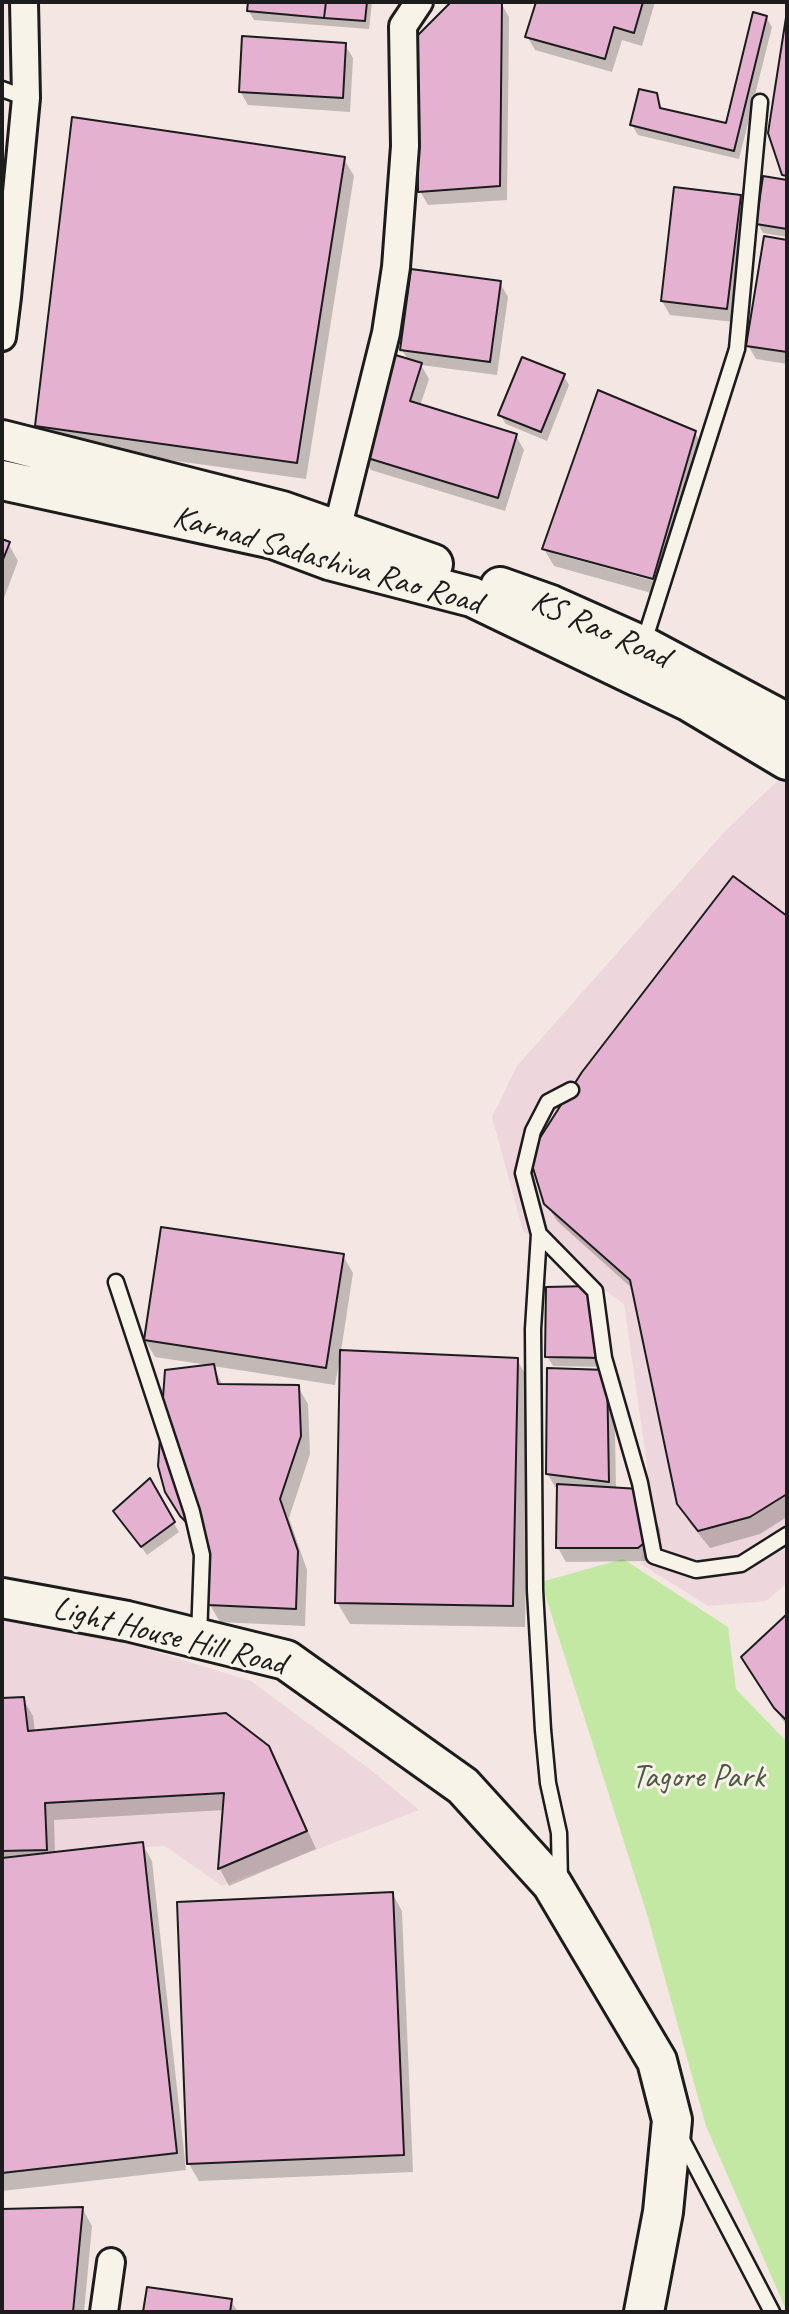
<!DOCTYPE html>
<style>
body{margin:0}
#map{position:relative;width:789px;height:2314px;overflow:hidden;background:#f3e6e3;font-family:Caveat,sans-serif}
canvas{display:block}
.frame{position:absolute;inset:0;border:4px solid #1c1c1c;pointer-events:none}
</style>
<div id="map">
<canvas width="789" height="2314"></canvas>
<div class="frame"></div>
</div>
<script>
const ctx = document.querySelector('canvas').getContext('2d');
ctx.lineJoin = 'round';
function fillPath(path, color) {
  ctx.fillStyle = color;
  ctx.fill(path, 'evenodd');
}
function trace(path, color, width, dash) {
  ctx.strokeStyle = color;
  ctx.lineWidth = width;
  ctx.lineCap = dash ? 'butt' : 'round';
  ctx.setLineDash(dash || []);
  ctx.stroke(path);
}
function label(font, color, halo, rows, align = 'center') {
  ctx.font = font + ' Caveat,sans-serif';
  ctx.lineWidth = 6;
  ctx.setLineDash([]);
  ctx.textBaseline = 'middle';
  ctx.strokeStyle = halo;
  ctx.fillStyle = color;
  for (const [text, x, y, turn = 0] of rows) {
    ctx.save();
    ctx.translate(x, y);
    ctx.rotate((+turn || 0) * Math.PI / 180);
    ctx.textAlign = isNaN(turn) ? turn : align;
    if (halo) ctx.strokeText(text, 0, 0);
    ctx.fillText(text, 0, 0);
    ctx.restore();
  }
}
fillPath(new Path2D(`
 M787,772v811l-21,18 -58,5 -67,-42 6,-99 -23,-161 -101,-73 -31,-114 25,-51 209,-236z
 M2,1605l249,76 121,90 47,39 -197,76 -57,-40 -163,10z`), '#eed6dd');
fillPath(new Path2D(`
 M623,1559l105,68 8,62 51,53v570l-81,-186 -59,-212 -106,-332z`), '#c3e8a3');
fillPath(new Path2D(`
 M249,2h123l-3,27 -115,-9 -5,-9z
 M453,2l48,1 8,14 -2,183 -79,5 -8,-14 -2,-154z
 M537,2h118l-13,44 -20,-6 -10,32 -77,-22 -8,-14z
 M766,17l6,10 -33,132 -101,-24 -6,-10 24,-30 7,15 64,15z
 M787,22v158l-17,-48z
 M345,45l8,13 -3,54 -102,-7 -8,-14z
 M344,159l10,17 -48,303 -259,-36 -10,-18z
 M764,178l23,3v56l-24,-4 -5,-9z
 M740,196l8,14 -14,112 -64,-7 -8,-14z
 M765,238l22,4v122l-31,-5 -8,-14z
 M500,283l8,14 -11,78 -76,-10 8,14 -9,27 96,30 8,14 -19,61 -134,-41 -8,-14 46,-95 -7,-11z
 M563,375l6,10 -22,56 -41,-17 -6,-9z
 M695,433l10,17 -43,146 -108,-30 -10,-17zM556,551l105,29v3l-105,-29z
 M2,540l6,3 10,18 -16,42z
 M734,879l53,39v599l-27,17 -50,14 -21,-26 -10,-19 -45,-213 -77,-69 -11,-18z
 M343,1256l10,17 -12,78 176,9 13,22 -5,245 -175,-3 -13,-22 4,-239h-2l-4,22 -122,-19 10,20 75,1 10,17 2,50 -21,64 18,52 -2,56 -85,-4 -10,-17 -1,-55 -16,-17 -15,-24 30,-144 -53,-8 -10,-17z
 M548,1288l60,79 -55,-1 -6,-10z
 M614,1385l2,104 36,26 8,14 1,20 -15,12 -80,1 -8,-14v-60l-3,-1 -8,-14z
 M149,1481l30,51 -32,23 -32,-44z
 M787,1616v111l-44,-70z
 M23,1699l10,17 2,16 233,15 11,18 37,84 -87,37 -9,-17 4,-59 -170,10 1,33 87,-10 10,18 34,309 -184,21v-491z
 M392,1893l10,18 11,261 -214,9 -10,-17z
 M82,2208l10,18 -8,86h-82v-102z
 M148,2289l83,12 7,11h-93z`), '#0003');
const building = new Path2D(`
 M248,2h78l-2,16 -77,-7z
 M326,2h41l-2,19 -41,-3z
 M451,2h51l-2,184 -82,6 -1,-156z
 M536,2h107l-9,31 -20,-6 -9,32 -80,-22z
 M787,11v165l-5,-1 -14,-42z
 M753,12l14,4 -33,135 -104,-26 9,-36 18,4 3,15 66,15z
 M242,36l104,7 -3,55 -104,-6z
 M72,117l273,40 -48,306 -262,-37z
 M763,176l24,4v49l-31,-5z
 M674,187l67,8 -14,114 -66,-8z
 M764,236l23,4v112l-41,-6z
 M411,269l90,12 -11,81 -90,-12z
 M392,354l30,9 -12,38 107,33 -19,64 -137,-42z
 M522,357l43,17 -24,58 -43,-17z
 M598,390l98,41 -43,148 -111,-30z
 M2,539l8,3 -8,20z
 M733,876l54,40v578l-37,23 -52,14 -21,-27 -47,-224 -86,-76 -15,-49 53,-83z
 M161,1227l183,27 -18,114 -182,-28z
 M591,1286l13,72 -59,-1 1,-70z
 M340,1350l178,8 -5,248 -178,-3z
 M214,1364l4,20 81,1 2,51 -21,63 18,52 -2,58 -88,-4 -1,-62 -27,-27 -15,-24 -7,-26 7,-96z
 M547,1368l60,2 2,112 -63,-8z
 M150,1478l25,44 -34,25 -28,-36z
 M557,1484l83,5 14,46 -16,13h-82z
 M787,1614v107l-13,-13 -33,-51z
 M24,1697l4,34 198,-18 43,33 38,85 -89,38 6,-76 -179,10 2,47 -45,1v-153z
 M143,1842l34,311 -175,20v-315z
 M393,1892l11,263 -217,9 -10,-262z
 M83,2207l-10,105h-71v-103z
 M147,2287l85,12 -2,13h-87z`);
fillPath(building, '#e4b2d0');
trace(building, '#1c1c1c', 2);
const service = new Path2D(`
 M2,89l24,9
 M643,645l94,-296 23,-247
 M571,1090l-23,12 -15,29 -10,42 16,61 56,57 9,67 36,125 14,73 42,14 45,-6 46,-29
 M539,1234l-6,95 2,261 8,140 5,53 11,50 1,49
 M116,1282l76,230 10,43 -3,82
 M679,2134l93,178`);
const minor = new Path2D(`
 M2,337l5,-40 19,-199 -2,-96
 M337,530l49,-197 10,-66 9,-121 -2,-120 16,-24
 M104,2312l7,-50`);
const primary = new Path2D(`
 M2,440l280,71 151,53
 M2,480l271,59 56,21 143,37 218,105 97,58
 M500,587l51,18 92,41 144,77
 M2,1598l125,23 159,39 177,126 89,98 105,177 15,59 -9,92 -19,100`);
trace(service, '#1c1c1c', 19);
trace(minor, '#1c1c1c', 32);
trace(primary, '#1c1c1c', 44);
trace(service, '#f7f3e8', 14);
trace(minor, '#f7f3e8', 26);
trace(primary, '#f7f3e8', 38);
label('33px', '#1c1c1c', '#f7f3e8', [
 ["Karnad Sadashiva Rao Road",327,561,16],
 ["KS Rao Road",600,630,24],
 ["Light House Hill Road",169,1637,14]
]);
label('33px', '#4e5944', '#f7f3e8', [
 ["Tagore Park",698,1778]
]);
</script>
